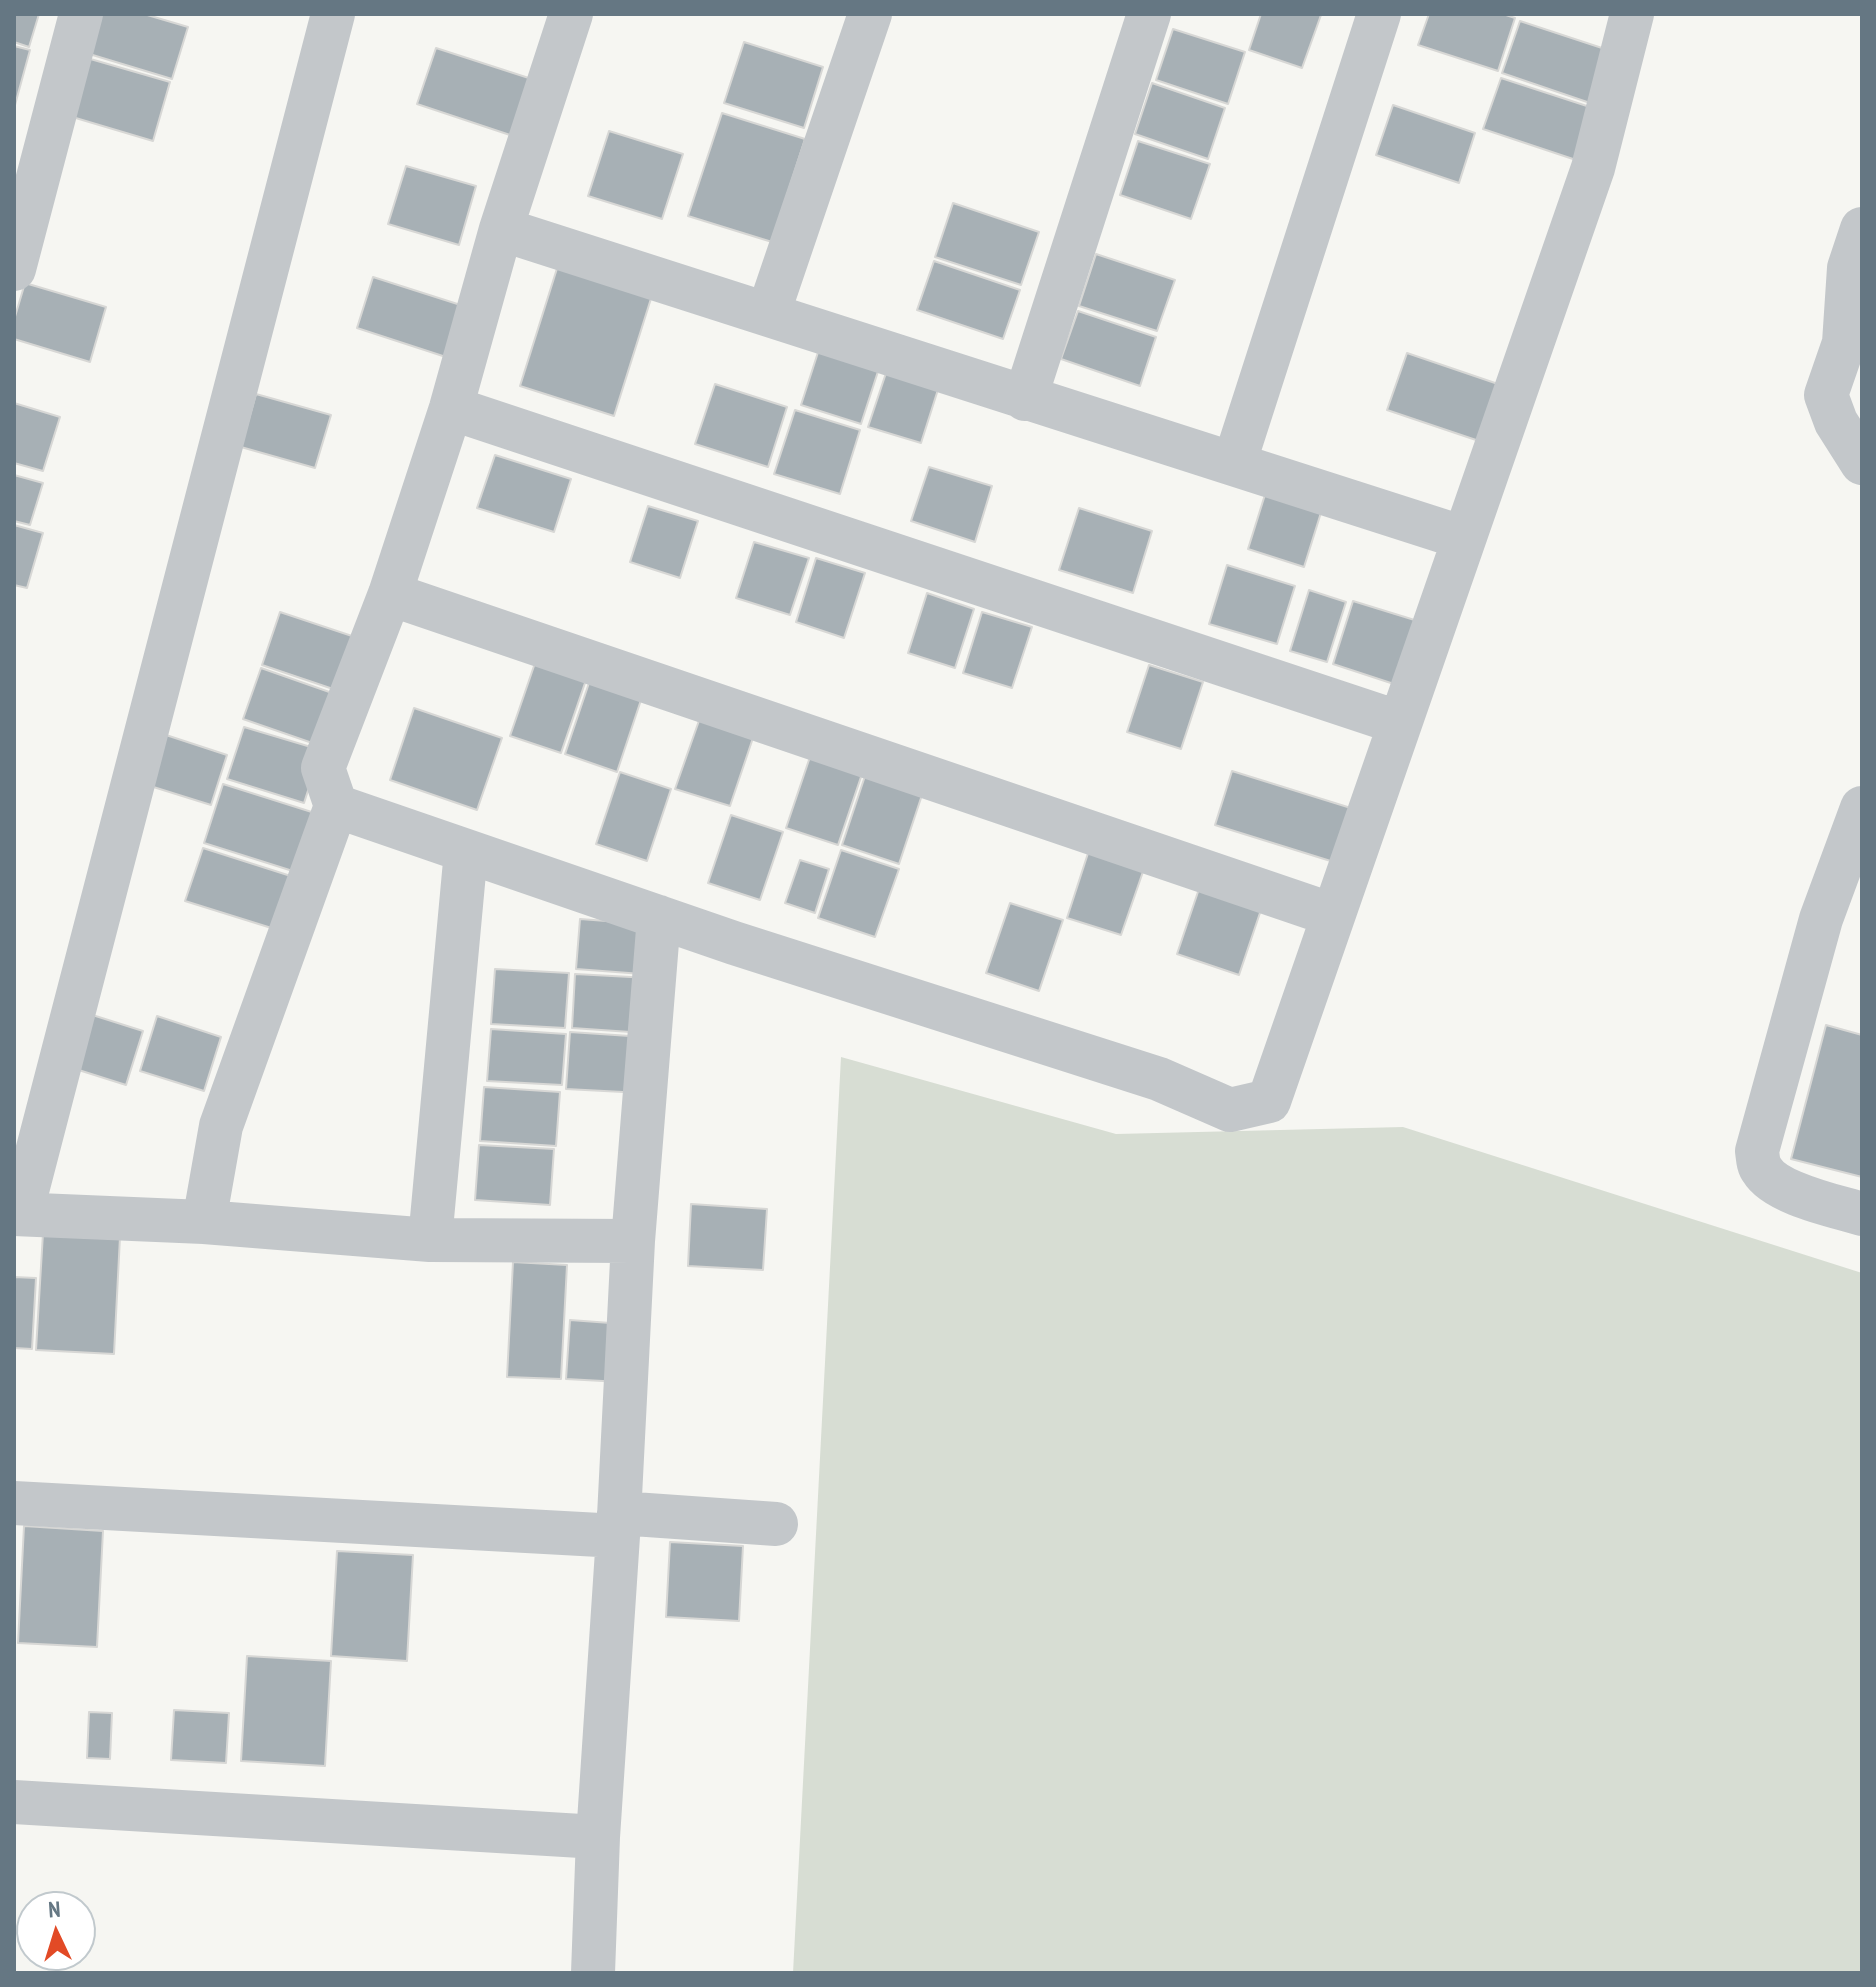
<!DOCTYPE html>
<style>
body{margin:0}
#map{position:relative;width:1876px;height:1987px;overflow:hidden;background:#f6f6f2;font-family:"PT Sans Narrow",sans-serif}
canvas{display:block}
.frame{position:absolute;inset:0;border:16px solid #657783;pointer-events:none}
.north{position:absolute;left:16px;top:1891px;width:80px;height:80px;box-sizing:border-box;background:#fff;border:2px solid #c1c9cd;border-radius:50%;rotate:356deg;font-size:22px;font-weight:700;line-height:32px;text-align:center;color:#657783}
.north::after{content:'';display:block;margin:auto;width:28px;height:36px;background:#e24a26;clip-path:polygon(50% 0,100% 100%,50% 72%,0 100%)}
</style>
<div id="map">
<canvas width="1876" height="1987"></canvas>
<div class="frame"></div>
<div class="north">N</div>
</div>
<script>
const ctx = document.querySelector('canvas').getContext('2d');
ctx.lineJoin = 'round';
function fillPath(path, color) {
  ctx.fillStyle = color;
  ctx.fill(path, 'evenodd');
}
function trace(path, color, width, dash) {
  ctx.strokeStyle = color;
  ctx.lineWidth = width;
  ctx.lineCap = dash ? 'butt' : 'round';
  ctx.setLineDash(dash || []);
  ctx.stroke(path);
}
fillPath(new Path2D(`
 M841,1057l275,77 287,-7 459,146v700h-1069z`), '#d7ddd3');
const building = new Path2D(`
 M14,14h25l-10,33 -15,-5z
 M98,14h46l44,13 -16,52 -86,-26z
 M1261,14l60,1 -19,53 -53,-18z
 M1429,14h74l12,4 -17,53 -80,-26z
 M1520,21l88,29 -18,53 -88,-30z
 M1173,29l72,23 -17,52 -72,-24z
 M744,42l79,25 -19,61 -80,-25z
 M14,46l16,4 -15,55h-1z
 M436,48l102,33 -19,57 -102,-34z
 M87,58l83,24 -17,59 -84,-25z
 M1501,78l92,30 -17,52 -93,-31z
 M1152,83l73,25 -17,51 -73,-25z
 M1393,105l82,28 -16,50 -83,-28z
 M722,113l83,26 -33,103 -84,-26z
 M609,131l74,23 -21,65 -74,-23z
 M1138,141l72,23 -19,55 -71,-24z
 M406,166l70,20 -17,59 -71,-21z
 M953,203l86,29 -18,53 -86,-28z
 M1096,254l79,26 -18,51 -78,-25z
 M560,259l94,30 -40,127 -94,-30z
 M934,261l86,29 -17,49 -86,-29z
 M373,277l97,31 -18,51 -95,-31z
 M25,283l81,24 -16,55 -76,-23v-19z
 M1078,311l78,26 -16,49 -79,-27z
 M822,340l60,19 -21,65 -60,-19z
 M1407,353l91,31 -19,57 -92,-31z
 M890,361l52,16 -21,66 -53,-16z
 M715,384l72,23 -19,60 -73,-23z
 M256,394l75,21 -16,53 -74,-21z
 M14,403l46,14 -17,54 -29,-8z
 M795,410l65,20 -20,64 -66,-20z
 M495,455l76,24 -17,53 -77,-24z
 M929,467l63,19 -17,56 -64,-21z
 M14,475l29,8 -13,42 -16,-4z
 M1268,485l56,18 -20,64 -56,-18z
 M648,506l50,15 -18,57 -50,-16z
 M1079,508l73,23 -19,62 -74,-23z
 M14,525l29,8 -16,55 -13,-3z
 M754,542l55,16 -19,57 -54,-17z
 M816,558l49,15 -21,65 -48,-16z
 M1227,565l68,21 -18,58 -68,-20z
 M1309,590l37,12 -19,60 -37,-11z
 M927,593l47,16 -19,59 -47,-15z
 M1353,601l68,21 -21,64 -67,-22z
 M280,612l75,25 -19,53 -74,-25z
 M982,612l50,15 -20,61 -49,-15z
 M535,663l51,17 -25,73 -51,-17z
 M1149,665l54,17 -22,67 -54,-17z
 M261,668l74,26 -17,51 -75,-26z
 M590,680l52,17 -25,75 -52,-18z
 M414,708l88,30 -25,72 -87,-30z
 M701,715l54,17 -25,74 -55,-17z
 M244,727l77,23 -17,53 -77,-24z
 M163,734l64,21 -16,50 -64,-20z
 M812,751l52,17 -26,77 -52,-17z
 M867,770l57,19 -25,75 -57,-19z
 M1232,771l122,38 -17,54 -122,-38z
 M620,772l51,17 -24,72 -51,-17z
 M223,784l95,30 -19,59 -95,-30z
 M731,815l52,17 -23,68 -52,-17z
 M1091,844l55,19 -25,72 -54,-17z
 M203,848l94,30 -16,53 -96,-30z
 M841,850l58,19 -24,68 -57,-19z
 M800,860l29,9 -14,44 -30,-10z
 M1202,880l62,21 -25,74 -62,-21z
 M1010,903l53,17 -24,71 -53,-18z
 M580,919l66,5 -4,50 -66,-5z
 M495,969l74,4 -4,55 -74,-4z
 M575,974l74,4 -4,55 -73,-5z
 M83,1012l60,19 -17,54 -60,-19z
 M157,1016l64,21 -17,54 -64,-20z
 M1826,1025l36,10v142l-71,-18z
 M491,1029l75,5 -4,51 -75,-4z
 M570,1032l75,5 -3,56 -76,-4z
 M484,1087l76,5 -4,54 -76,-5z
 M479,1145l75,4 -4,56 -75,-5z
 M691,1204l76,5 -4,61 -75,-4z
 M43,1233l77,4 -6,117 -78,-4z
 M513,1262l54,3 -6,114 -54,-2z
 M14,1277l22,1 -4,71 -18,-1z
 M570,1320l54,4 -3,58 -55,-3z
 M24,1526l79,5 -6,116 -79,-4z
 M670,1542l73,4 -4,75 -73,-4z
 M337,1551l76,4 -6,106 -76,-5z
 M247,1656l84,5 -6,105 -84,-5z
 M174,1710l55,3 -3,50 -55,-3z
 M89,1712l23,1 -2,46 -23,-1z`);
fillPath(building, '#a7b0b5');
trace(building, '#d7d7d5', 2);
trace(new Path2D(`
 M571,14l-70,215 -50,179 -61,186 -67,174 13,38 398,137 425,136 71,31 39,-9 324,-933 39,-154
 M501,229l963,309
 M1862,229l-13,39 -5,75 -18,52 10,27 26,41
 M14,269l67,-255
 M768,314l102,-300
 M1025,399l124,-385
 M451,408l949,315
 M1234,464l145,-450
 M390,594l943,321
 M1862,808l-41,111 -64,232c1,7 1,14 5,19 14,24 74,36 100,44
 M14,1214l190,8 17,-96 115,-320
 M21,1214l312,-1200
 M204,1222l226,18 36,-389
 M430,1240l203,1
 M14,1503l604,33
 M619,1513l157,11
 M14,1802l584,35
 M593,1973l5,-136 20,-301 15,-295 26,-324`), '#c3c7ca', 44);
</script>
